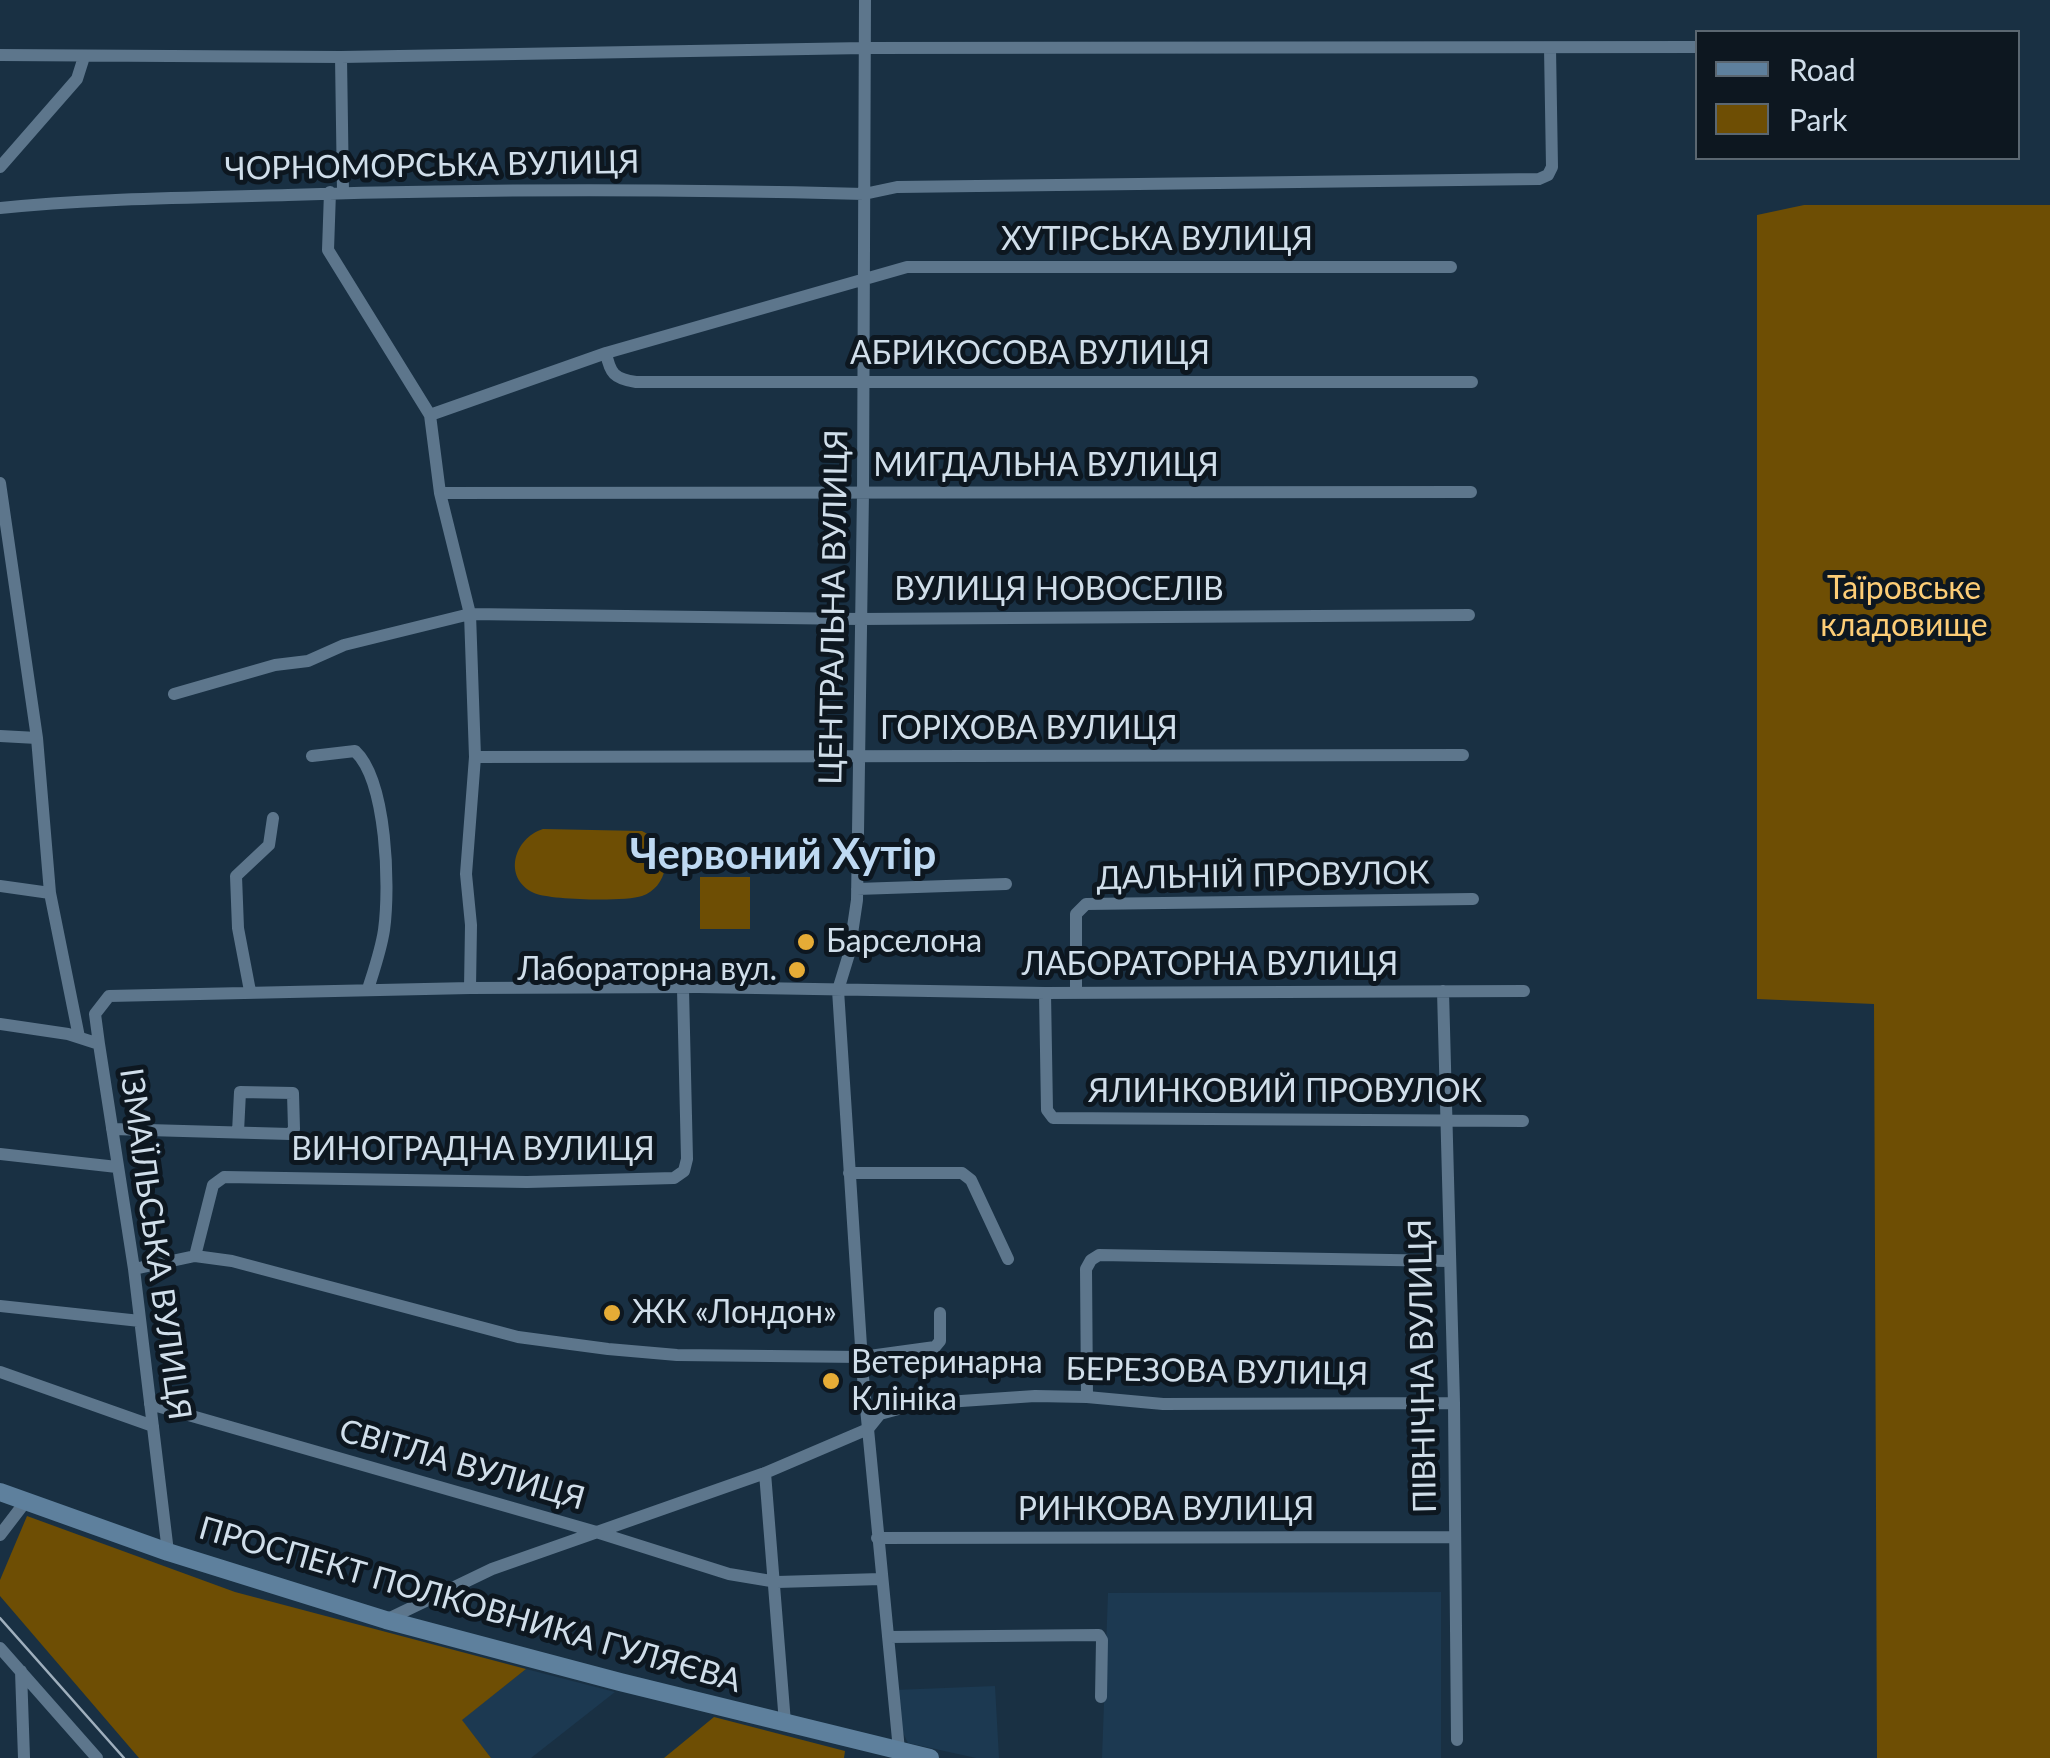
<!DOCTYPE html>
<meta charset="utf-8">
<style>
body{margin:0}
#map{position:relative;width:2050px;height:1758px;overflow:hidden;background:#193043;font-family:Lato,sans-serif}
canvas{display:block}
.legend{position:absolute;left:1695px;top:30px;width:325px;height:130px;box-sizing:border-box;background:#0d1720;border:2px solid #5b6771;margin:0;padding:12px 18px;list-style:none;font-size:30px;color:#d0deea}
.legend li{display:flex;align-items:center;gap:20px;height:50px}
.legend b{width:50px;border:2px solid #5b6771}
</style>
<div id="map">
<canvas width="2050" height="1758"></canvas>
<ul class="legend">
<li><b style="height:12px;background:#5e809d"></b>Road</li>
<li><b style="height:28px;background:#6e4e04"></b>Park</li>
</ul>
</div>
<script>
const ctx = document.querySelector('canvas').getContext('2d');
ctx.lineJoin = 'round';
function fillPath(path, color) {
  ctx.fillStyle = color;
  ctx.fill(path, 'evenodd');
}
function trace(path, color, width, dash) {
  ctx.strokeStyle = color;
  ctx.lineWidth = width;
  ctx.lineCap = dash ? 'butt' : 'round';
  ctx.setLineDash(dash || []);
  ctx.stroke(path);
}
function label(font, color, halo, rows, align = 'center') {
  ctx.font = font + ' Lato,sans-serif';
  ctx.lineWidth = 10;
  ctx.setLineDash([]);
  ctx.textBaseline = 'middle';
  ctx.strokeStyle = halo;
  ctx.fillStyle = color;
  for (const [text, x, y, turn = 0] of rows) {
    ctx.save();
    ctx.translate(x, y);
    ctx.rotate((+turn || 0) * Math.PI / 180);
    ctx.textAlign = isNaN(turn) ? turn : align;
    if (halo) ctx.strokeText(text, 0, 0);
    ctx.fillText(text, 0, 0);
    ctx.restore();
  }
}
fillPath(new Path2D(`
 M1441,1592v166h-339l6,-165z
 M526,1669l89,23 -84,66h-40l-30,-38z
 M995,1686l4,72h-23l-68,-15 -6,-12 -8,-41z`), '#1c3951');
fillPath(new Path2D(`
 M1804,205h246v1553h-173l-3,-754 -117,-5v-784z
 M543,829l99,2c15,7 25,20 23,37 -2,13 -11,24 -23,28 -17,6 -93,4 -108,-3 -32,-15 -20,-55 9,-64z
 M700,877h50v52h-50z
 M27,1516l208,76 291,77 -64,51 29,38h-352l-139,-162v-16z
 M714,1717l131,34 -1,7h-180z`), '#6e4e04');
trace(new Path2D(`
 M865,0l-2,493 -6,407 -8,54 -11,36 25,387 36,373
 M0,55l341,2 524,-9 833,-1
 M341,57l2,135
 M0,167l77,-88 7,-22
 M330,192l-2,58 102,165 10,78 30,121 5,143 -9,117 5,51 -1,63
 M0,208c96,-10 192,-10 288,-13 192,-6 384,-6 576,-1l33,-7 642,-8 9,-4 4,-8 -2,-119
 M606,353c4,20 8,26 30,29h836
 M430,415l176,-62 301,-86h544
 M0,483l37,255
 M440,493l1031,-1
 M174,694l101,-29 33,-4 36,-16 126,-31 390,5 609,-4
 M0,736l37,2 13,155
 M312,756l43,-5c32,30 35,136 29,179 -3,20 -10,40 -16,59
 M475,757l988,-2
 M0,886l50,7 29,144
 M857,889l149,-5
 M250,991l-12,-63 -2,-52 33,-31 4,-27
 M1443,991l11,412 3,337
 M1045,993l2,117 6,8 470,3
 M1076,993v-79l10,-10 387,-5
 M0,1024l68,10 31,10
 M112,1129l178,5 4,-5 -1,-36 -53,-1 -2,40
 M0,1154l117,13
 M849,1173h113l9,7 37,79
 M195,1256l18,-71 11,-8 303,5 147,-4 10,-7 3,-12 -4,-170
 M134,1269l61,-13 37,5 286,76 90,12 69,6 185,2 73,-10 5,-6v-28
 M0,1306l140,15
 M0,1372l153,54
 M1087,1397l-1,-128 5,-9 8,-5 349,6
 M150,1404l443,127 136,43 48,8 104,-3
 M765,1473l20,250
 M0,1535l26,-34
 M877,1538l577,-1
 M168,1552l-34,-283 -35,-225 -4,-30 14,-18 361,-8 228,-1 347,6 479,-2
 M386,1620l106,-51 273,-96 103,-44 12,-15 37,-10 118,-8 52,1 76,7 291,-1
 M888,1637l211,-2 3,5 -1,57
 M0,1648l97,110
 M21,1671l3,87`), '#5d768c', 12);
trace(new Path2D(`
 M0,1492l168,60 218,68 234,62 310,76`), '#5e809d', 18);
trace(new Path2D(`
 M0,1618l124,140`), '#9fafbd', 2.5);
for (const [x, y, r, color] of [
 [806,942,10,"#e6ac36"],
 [797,970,10,"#e6ac36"],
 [612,1313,10,"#e6ac36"],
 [831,1381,10,"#e6ac36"]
]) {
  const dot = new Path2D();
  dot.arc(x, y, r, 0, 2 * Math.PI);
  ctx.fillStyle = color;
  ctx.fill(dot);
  trace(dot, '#0d1720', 4);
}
label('32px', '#d0deea', '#0d1720', [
 ["ЧОРНОМОРСЬКА ВУЛИЦЯ",432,166,-1],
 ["ХУТІРСЬКА ВУЛИЦЯ",1157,240],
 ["АБРИКОСОВА ВУЛИЦЯ",1030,354],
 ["МИГДАЛЬНА ВУЛИЦЯ",1046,466],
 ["ВУЛИЦЯ НОВОСЕЛІВ",1059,590],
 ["ЦЕНТРАЛЬНА ВУЛИЦЯ",834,607,-89],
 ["ГОРІХОВА ВУЛИЦЯ",1029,729],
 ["ДАЛЬНІЙ ПРОВУЛОК",1263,876,-1],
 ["ЛАБОРАТОРНА ВУЛИЦЯ",1210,965],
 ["ЯЛИНКОВИЙ ПРОВУЛОК",1285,1092],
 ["ВИНОГРАДНА ВУЛИЦЯ",473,1150],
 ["ІЗМАЇЛЬСЬКА ВУЛИЦЯ",155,1244,82],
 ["ПІВНІЧНА ВУЛИЦЯ",1423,1366,-91],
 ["БЕРЕЗОВА ВУЛИЦЯ",1217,1372,1],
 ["СВІТЛА ВУЛИЦЯ",462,1465,16],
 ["РИНКОВА ВУЛИЦЯ",1166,1510],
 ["ПРОСПЕКТ ПОЛКОВНИКА ГУЛЯЄВА",470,1605,16]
]);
label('32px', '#fdcd76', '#0d1720', [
 ["Таїровське",1904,589],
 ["кладовище",1904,626]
]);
label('32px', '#d0deea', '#0d1720', [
 ["Барселона",826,942],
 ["Лабораторна вул.",777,970,"right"],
 ["ЖК «Лондон»",632,1313],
 ["Ветеринарна",851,1363],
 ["Клініка",851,1400]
], 'left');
label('bold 42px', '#bed9f2', '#0d1720', [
 ["Червоний Хутір",783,855]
]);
</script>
